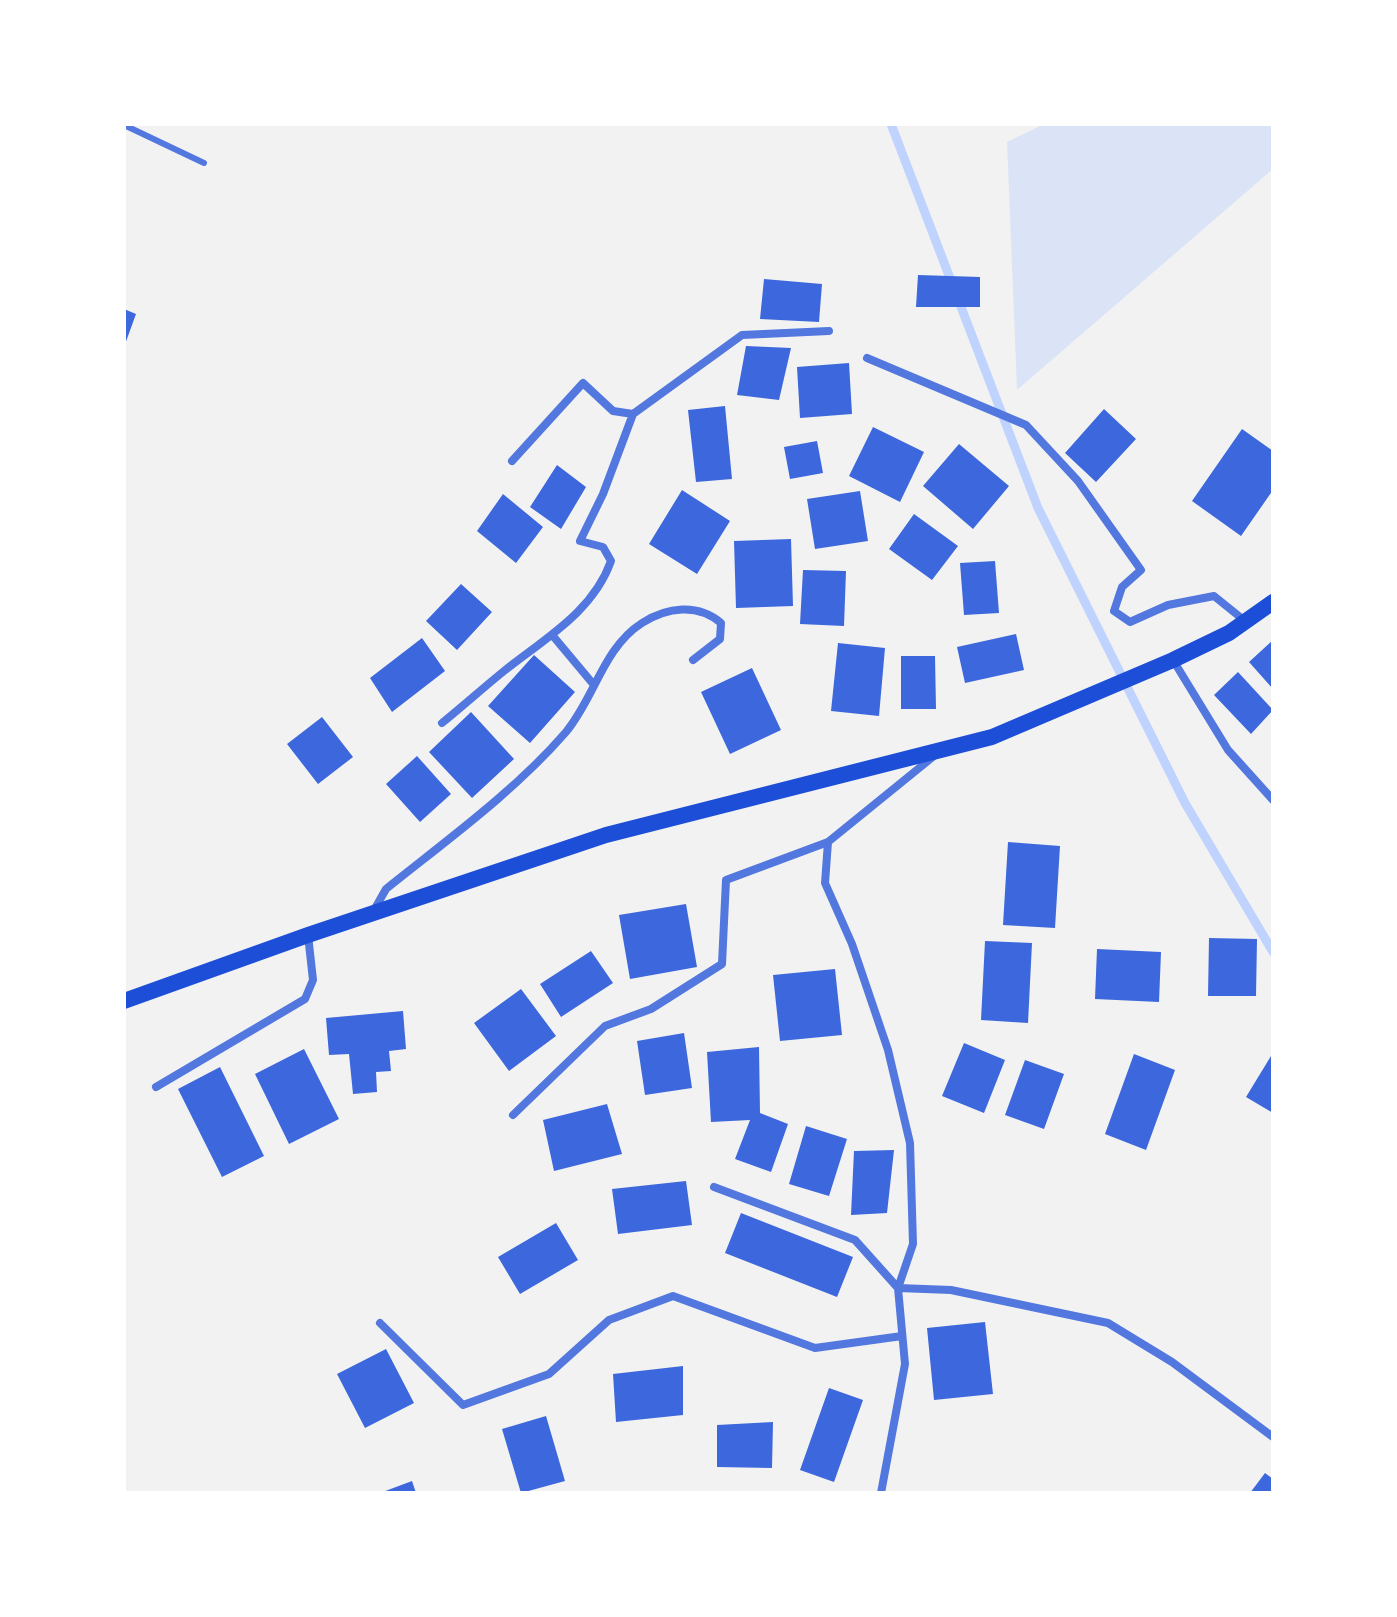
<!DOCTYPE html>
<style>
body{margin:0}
#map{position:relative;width:1397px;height:1617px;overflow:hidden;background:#f2f2f2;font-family:"Source Sans 3",sans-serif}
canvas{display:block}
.frame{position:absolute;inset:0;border:126px solid #fff;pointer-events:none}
</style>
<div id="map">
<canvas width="1397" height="1617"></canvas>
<div class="frame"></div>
</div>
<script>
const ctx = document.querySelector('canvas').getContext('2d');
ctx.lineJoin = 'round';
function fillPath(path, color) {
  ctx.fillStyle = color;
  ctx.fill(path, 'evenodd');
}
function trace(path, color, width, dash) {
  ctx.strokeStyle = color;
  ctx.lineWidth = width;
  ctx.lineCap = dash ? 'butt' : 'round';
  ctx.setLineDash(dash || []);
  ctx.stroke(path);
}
fillPath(new Path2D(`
 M1044,124h229v45l-256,221 -10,-248z`), '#dbe4f7');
trace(new Path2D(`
 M891,124l147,384 147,295 88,149`), '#bfd3fe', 9);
fillPath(new Path2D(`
 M918,275l62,2v30h-64z
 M764,279l58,5 -3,38 -59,-3z
 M124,309l12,5 -12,33z
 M746,346l45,2 -12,52 -42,-5z
 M849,363l3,51 -52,4 -3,-51z
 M725,406l7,73 -36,3 -8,-72z
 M1104,409l32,30 -40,43 -31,-29z
 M873,427l51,25 -24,50 -51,-26z
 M1242,429l31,22v39l-32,46 -49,-35z
 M817,441l6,32 -33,6 -6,-32z
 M959,444l50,42 -36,43 -50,-43z
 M557,465l29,22 -25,42 -31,-22z
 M682,490l48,31 -33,53 -48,-30z
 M860,491l8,50 -53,8 -8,-50z
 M503,494l40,33 -27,36 -39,-32z
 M914,514l44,32 -26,34 -43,-31z
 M791,539l2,67 -57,2 -2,-67z
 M995,561l4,52 -35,2 -4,-52z
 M803,570l43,1 -2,55 -44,-2z
 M461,584l31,28 -35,38 -31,-29z
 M1016,634l8,36 -59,13 -8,-36z
 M422,638l23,33 -53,41 -22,-34z
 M1273,640v49l-24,-27z
 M838,643l47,5 -6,68 -48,-5z
 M534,655l41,37 -45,51 -42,-37z
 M901,656h34l1,53h-35z
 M752,668l29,62 -51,24 -29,-62z
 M1238,672l35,38 -22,24 -37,-39z
 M471,712l43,47 -42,39 -43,-46z
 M322,717l31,40 -35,27 -31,-40z
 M417,756l34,38 -31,28 -34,-38z
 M1008,842l52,4 -5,82 -52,-3z
 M686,904l11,63 -67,12 -11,-64z
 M1209,938l48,1 -1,57h-48z
 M985,941l47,2 -4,80 -47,-3z
 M1097,949l64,3 -2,50 -64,-3z
 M591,951l22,32 -52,34 -21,-33z
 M835,969l7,66 -62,6 -7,-66z
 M521,989l35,47 -47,35 -35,-48z
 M403,1011l3,38 -17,2 2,20 -15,1 1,20 -24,2 -4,-40 -20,1 -3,-37z
 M684,1033l8,55 -47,7 -8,-54z
 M964,1043l41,17 -21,53 -42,-17z
 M759,1047l1,66 28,11 -17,48 -36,-13 15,-39 -39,2 -4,-70z
 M304,1049l35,70 -50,25 -34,-70z
 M1134,1054l41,16 -29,80 -41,-16z
 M1271,1056l2,1v56l-27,-16z
 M1025,1060l39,14 -20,55 -39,-14z
 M220,1067l44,89 -42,21 -44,-88z
 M607,1104l15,50 -68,17 -11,-51z
 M806,1126l41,13 -18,57 -40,-12z
 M894,1150l-7,63 -36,2 3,-64z
 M686,1181l6,44 -74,9 -6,-45z
 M741,1213l112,44 -16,40 -112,-44z
 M556,1223l22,37 -58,34 -22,-37z
 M985,1322l8,72 -59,6 -7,-72z
 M386,1349l28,54 -49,25 -28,-54z
 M683,1366v49l-67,7 -3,-48z
 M829,1388l34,12 -29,82 -34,-12z
 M546,1416l19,65 -44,12 -19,-64z
 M773,1422l-1,46 -55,-1v-42z
 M1265,1473l8,6v14h-23z
 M412,1481l4,12h-36z`), '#3d67dc');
trace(new Path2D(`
 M124,125l80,38`), '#5277de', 6);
trace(new Path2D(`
 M867,358l159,67 52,56 63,89 -19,17 -8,24 16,11 38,-17 46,-9 31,25
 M512,461l71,-78 30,28 20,3 109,-79 87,-4
 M553,636l41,49
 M1173,660l55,90 45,50
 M442,723c21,-17 41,-35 62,-52 40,-32 89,-59 107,-110l-8,-14 -23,-6 23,-47 30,-80
 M373,912l13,-23c61,-49 129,-98 180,-157 29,-35 37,-84 76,-109 25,-16 56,-20 79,0l-1,16 -27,21
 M156,1087l149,-88 8,-19 -5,-45
 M513,1115l92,-89 46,-17 71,-45 4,-84 102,-38
 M714,1187l141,53 43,48 53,2 157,33 64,39 101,75
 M380,1323l83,82 86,-31 60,-54 64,-24 142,52 87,-12
 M881,1493l24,-129 -7,-76 15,-44 -3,-101 -22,-93 -36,-106 -27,-61 3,-41 106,-86`), '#5277de', 8);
trace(new Path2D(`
 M124,1001l184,-66 298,-100 386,-98 181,-77 56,-27 44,-31`), '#1d4ed8', 16);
</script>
